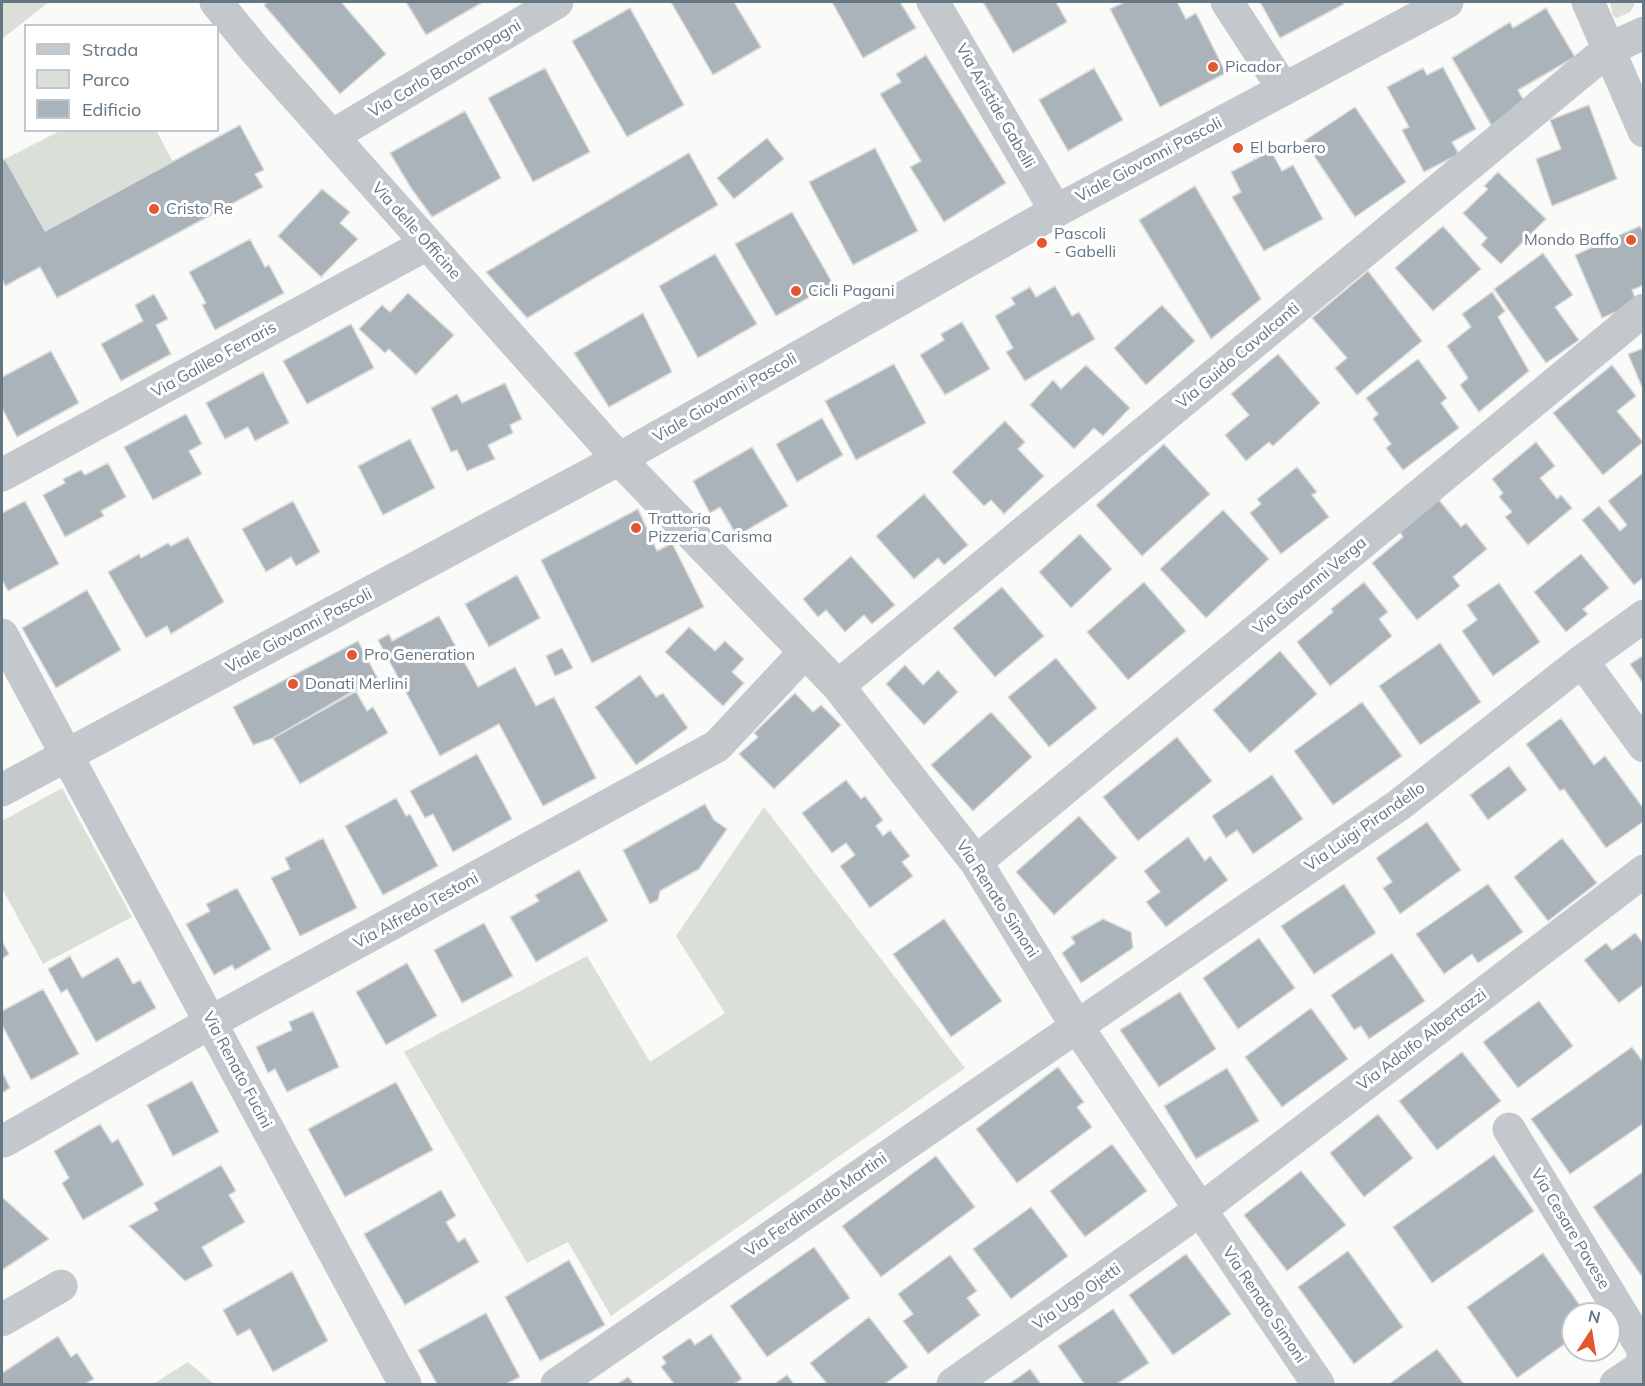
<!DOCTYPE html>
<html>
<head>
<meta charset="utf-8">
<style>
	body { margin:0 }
	#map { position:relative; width:1645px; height:1386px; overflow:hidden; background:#fafaf8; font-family:Mulish,sans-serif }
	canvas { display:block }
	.frame { position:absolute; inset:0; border:3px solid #657683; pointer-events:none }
	.legend { position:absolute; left:24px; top:24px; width:195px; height:108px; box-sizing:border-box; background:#fff; border:2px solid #c1c8cd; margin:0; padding:8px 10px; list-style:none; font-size:18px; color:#657683 }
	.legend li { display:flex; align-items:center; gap:12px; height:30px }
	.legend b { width:30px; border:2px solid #c1c8cd }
	.north { position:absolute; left:1561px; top:1302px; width:60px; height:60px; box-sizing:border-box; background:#fff; border:2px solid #c1c8cd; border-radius:50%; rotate:12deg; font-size:16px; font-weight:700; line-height:24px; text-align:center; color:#657683 }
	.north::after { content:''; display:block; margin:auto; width:21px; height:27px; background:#e4572e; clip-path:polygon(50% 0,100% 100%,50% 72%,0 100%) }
</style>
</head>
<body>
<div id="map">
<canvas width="1645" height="1386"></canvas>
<div class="frame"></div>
<ul class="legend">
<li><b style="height:8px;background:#c3c8cc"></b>Strada</li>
<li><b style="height:16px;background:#dadfd7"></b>Parco</li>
<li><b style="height:16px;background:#aab3b9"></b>Edificio</li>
</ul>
<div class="north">N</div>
</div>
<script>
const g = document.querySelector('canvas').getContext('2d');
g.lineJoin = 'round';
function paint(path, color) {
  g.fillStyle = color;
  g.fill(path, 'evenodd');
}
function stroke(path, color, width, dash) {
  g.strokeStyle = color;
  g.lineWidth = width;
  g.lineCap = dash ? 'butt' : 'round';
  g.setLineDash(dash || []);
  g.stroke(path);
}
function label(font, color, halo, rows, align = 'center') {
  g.font = font + ' Mulish,sans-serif';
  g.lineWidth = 6;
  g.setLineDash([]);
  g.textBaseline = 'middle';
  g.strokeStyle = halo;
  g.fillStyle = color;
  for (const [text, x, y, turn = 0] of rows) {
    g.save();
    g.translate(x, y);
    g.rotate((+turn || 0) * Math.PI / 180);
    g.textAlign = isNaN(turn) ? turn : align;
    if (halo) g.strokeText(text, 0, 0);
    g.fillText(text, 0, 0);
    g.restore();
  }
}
paint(new Path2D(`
	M2,2H49L2,39Z
	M1610,2H1633L1635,4L1630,12L1617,18L1613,16Z
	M156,130L173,162L45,231L5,159L60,131Z
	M62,788L132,917L43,964L2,888V821Z
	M764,807L965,1068L611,1316L568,1242L527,1263L404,1052L587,956L650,1062L725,1013L676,936Z
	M188,1362L214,1384H153Z`), '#dadfd7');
const building = new Path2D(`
	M268,2H341L386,54L340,94L264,5Z
	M406,2H483L426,35Z
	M671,2H734L761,47L713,75Z
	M832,2H900L916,28L863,58Z
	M983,2H1056L1067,22L1013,53Z
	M1125,2H1177L1186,19L1196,13L1226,73L1160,107L1110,9Z
	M1260,2H1342L1344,4L1280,38Z
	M630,8L684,105L627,137L572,41Z
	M1546,8L1575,57L1518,90L1529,110L1494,130L1452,58L1510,22L1513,28Z
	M926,55L1006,183L944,222L910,167L921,161L880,94L901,82L896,74Z
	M1443,67L1476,129L1452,142L1459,154L1424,172L1402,130L1409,127L1387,87L1423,68L1427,75Z
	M545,68L590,152L533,182L488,98Z
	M1094,68L1123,120L1068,151L1039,100Z
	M1589,105L1617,179L1552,206L1536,159L1561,149L1550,120Z
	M1355,107L1406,182L1355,217L1304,141Z
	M465,111L501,178L432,217L411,188L390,153Z
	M240,125L264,170L255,174L263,187L57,298L40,267L5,286L2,279V161L5,159L45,231Z
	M767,138L784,159L734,199L717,178Z
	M875,148L918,231L853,265L809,182Z
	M1271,151L1282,171L1293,165L1323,219L1264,251L1232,197L1241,192L1231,172Z
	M689,153L718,205L527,318L486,272Z
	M1498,172L1546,219L1501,264L1481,245L1487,238L1463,213L1488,189L1484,186Z
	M1195,186L1261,299L1211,339L1139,220Z
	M322,189L350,212L340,223L358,239L321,277L278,236Z
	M792,212L833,284L776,316L735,244Z
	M1443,226L1481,269L1433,311L1395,268Z
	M1640,226L1644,233V285L1632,290L1637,303L1602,318L1575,255Z
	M250,239L265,267L269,265L284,293L215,330L202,305L206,303L189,272Z
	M1543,253L1573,295L1555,307L1579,340L1546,363L1494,289Z
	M715,254L757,324L698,358L659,286Z
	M1368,271L1422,341L1357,395L1335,368L1347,358L1312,318Z
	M1055,286L1072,316L1079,312L1095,339L1025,381L1006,352L1013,348L995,316L1015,304L1011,298L1030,287L1036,297Z
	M1492,292L1505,311L1498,317L1529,371L1479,412L1460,385L1468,378L1447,346L1471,327L1462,314Z
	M408,293L454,335L416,375L389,349L385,353L359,329L382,305L390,312Z
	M154,294L168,319L156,325L171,354L121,381L101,344L143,321L135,305Z
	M1162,305L1195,341L1146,385L1114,348Z
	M643,313L672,372L609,407L574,353Z
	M962,322L990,369L945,395L920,355L944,340L941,334Z
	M351,324L374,368L307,404L283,361Z
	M1644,348V392L1628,354Z
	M51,351L79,403L17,437L2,408V377Z
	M1278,354L1320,403L1273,446L1269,442L1246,461L1225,435L1249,415L1231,394Z
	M1418,359L1447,398L1441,403L1459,428L1403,470L1386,448L1391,444L1373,419L1378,414L1366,398Z
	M894,364L926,423L856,460L825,401Z
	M1086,365L1130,408L1103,436L1094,428L1074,449L1030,405L1053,380L1061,389Z
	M1612,365L1636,396L1617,411L1643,442L1603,475L1553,413Z
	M263,372L289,423L255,441L248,427L225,439L206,403Z
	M505,383L522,419L510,425L513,433L488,445L495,459L467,471L457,450L451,452L431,408L457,394L462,403Z
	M186,414L202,444L189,451L202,474L153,500L124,447Z
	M822,418L843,455L797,482L776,444Z
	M1005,421L1025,442L1018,449L1044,476L1004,514L991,500L984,506L952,472Z
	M410,439L435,488L383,515L358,466Z
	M1536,442L1555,466L1540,478L1557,499L1561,495L1572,508L1528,545L1505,517L1512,512L1499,497L1503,493L1492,479Z
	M1164,444L1210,494L1142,556L1096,505Z
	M752,447L788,506L737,536L720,507L710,513L693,481Z
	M108,463L126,497L101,511L104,516L65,537L43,495L65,483L63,479L81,470L85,475Z
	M1297,467L1317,492L1312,495L1329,517L1281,554L1250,513L1261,504L1257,499Z
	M1643,473L1644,577L1634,585L1582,520L1599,506L1620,531L1627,525L1608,501Z
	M924,494L968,545L944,565L938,558L914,579L876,536Z
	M1439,500L1461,527L1466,523L1487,549L1453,577L1460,586L1417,620L1372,563L1403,537L1400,532Z
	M25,501L59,564L8,591L2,580V513Z
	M293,501L320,552L296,566L291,557L266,572L242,529Z
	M638,509L657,551L672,543L704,607L592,663L541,560Z
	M1223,510L1269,559L1206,618L1160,569Z
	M1080,534L1112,569L1071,608L1039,572Z
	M188,537L224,602L171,634L167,626L146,638L108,572L139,554L141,558L168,543L171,546Z
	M1581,554L1609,588L1583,609L1588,614L1566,632L1534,592Z
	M851,556L895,605L872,624L864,615L845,632L826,610L818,617L803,599Z
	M517,575L540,618L489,647L465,604Z
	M1144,582L1186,631L1128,680L1087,632Z
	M1364,582L1388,612L1379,619L1392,636L1330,686L1297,642L1333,612L1331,609Z
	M1499,583L1540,642L1493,676L1462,631L1477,620L1467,605Z
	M1002,587L1044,636L995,677L953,628Z
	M87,590L121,650L56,688L22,628Z
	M439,616L478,687L515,667L536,706L554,697L596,778L543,806L499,724L440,756L378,640L389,634L392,641Z
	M689,627L715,651L725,641L744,659L732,672L744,683L723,706L665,652Z
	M358,641L378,679L273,738L253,745L233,707Z
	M1440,643L1481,702L1420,745L1379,686Z
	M562,648L573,668L555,676L546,656Z
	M1280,651L1317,694L1250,753L1213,710Z
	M1644,655V685L1630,664Z
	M1056,658L1097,708L1049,747L1008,697Z
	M905,665L923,685L938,670L958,692L924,725L886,684Z
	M640,675L656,697L663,693L688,728L636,765L595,707Z
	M355,690L367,711L373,707L388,733L300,784L273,738Z
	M795,693L813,712L821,705L841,725L774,789L739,754L758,737L754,733Z
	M1362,702L1402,756L1333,805L1294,751Z
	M991,712L1032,757L973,811L931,765Z
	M1561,718L1594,765L1605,756L1644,809V821L1606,848L1564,789L1560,791L1526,744Z
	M1177,737L1212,781L1138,841L1103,797Z
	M477,754L512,819L453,852L433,814L425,818L410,791Z
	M1509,766L1527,790L1488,820L1470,795Z
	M1272,775L1303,819L1253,854L1237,830L1226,838L1212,816Z
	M846,780L861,799L865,796L883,820L876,826L883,836L890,830L910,856L902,862L913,876L870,908L840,866L855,855L846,843L832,853L802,813Z
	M396,798L406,816L410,814L438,866L383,895L345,826Z
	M705,804L714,820L727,829L699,869L660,891L658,900L650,904L623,850Z
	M1079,816L1117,858L1054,915L1016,872Z
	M1427,822L1461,870L1400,914L1383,888L1392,882L1376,858Z
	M1188,837L1205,861L1210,856L1228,880L1166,927L1146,902L1160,892L1144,871Z
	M323,838L357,908L300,936L271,878L290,869L285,858Z
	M1562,838L1597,883L1548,921L1514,877Z
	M579,870L608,921L536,962L510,917L539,901L535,895Z
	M1344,884L1376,933L1314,974L1281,926Z
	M1488,884L1523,932L1478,963L1472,954L1444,974L1416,934Z
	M237,888L271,949L235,970L232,965L214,975L186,924L210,911L206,904Z
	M944,919L1002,1001L951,1037L893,954Z
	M1103,919L1131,932L1133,948L1081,983L1062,953L1075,943L1071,937Z
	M484,923L513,976L462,1003L434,950Z
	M1635,933L1644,944V984L1619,1003L1584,960L1606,943L1612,950Z
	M1259,938L1295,988L1238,1029L1203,978Z
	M2,941L9,954L2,959Z
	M1392,953L1425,1001L1369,1039L1361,1026L1354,1030L1331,995Z
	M70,956L82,978L118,957L133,984L140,980L156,1008L96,1042L67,989L61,993L48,969Z
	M407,963L437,1016L386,1045L356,992Z
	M43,989L79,1054L31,1080L2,1025V1011Z
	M1180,992L1216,1049L1159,1087L1120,1030Z
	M1539,1001L1573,1046L1518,1088L1483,1042Z
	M1311,1008L1348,1059L1282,1107L1245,1057Z
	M313,1011L339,1067L287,1092L275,1069L268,1073L256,1047L292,1030L289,1022Z
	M1632,1047L1644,1063V1123L1570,1174L1531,1119Z
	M1462,1052L1501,1101L1437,1150L1399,1101Z
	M1058,1067L1084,1102L1077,1107L1092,1127L1017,1183L976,1129Z
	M1227,1068L1259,1121L1196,1159L1164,1106Z
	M2,1071L10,1088L2,1093Z
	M192,1081L219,1132L173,1156L147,1105Z
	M396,1082L433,1150L345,1197L308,1129Z
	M1378,1114L1413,1158L1364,1197L1330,1153Z
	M100,1124L112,1143L118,1139L144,1185L83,1220L62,1183L69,1178L54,1151Z
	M1112,1144L1147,1191L1085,1237L1050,1191Z
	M1494,1155L1534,1211L1432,1283L1393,1227Z
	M936,1156L975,1207L881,1277L842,1226Z
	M221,1165L236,1191L229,1195L245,1222L202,1247L213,1266L185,1281L129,1226L158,1210L154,1203Z
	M1301,1171L1346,1225L1287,1271L1244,1215Z
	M1644,1171V1278H1643L1593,1207Z
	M441,1190L456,1216L446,1222L458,1242L465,1238L479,1262L405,1305L364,1234Z
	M3,1198L49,1239L2,1270V1199Z
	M1031,1207L1068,1256L1011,1299L973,1249Z
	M814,1247L850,1298L767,1357L730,1306Z
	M1348,1251L1403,1327L1354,1364L1298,1287Z
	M1543,1253L1586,1314H1573V1338L1517,1378L1467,1307Z
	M1186,1254L1231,1314L1173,1355L1129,1295Z
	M950,1255L977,1291L967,1298L980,1315L928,1354L903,1321L913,1314L898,1294Z
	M569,1260L605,1325L540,1361L505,1297Z
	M292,1271L328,1341L273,1372L250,1329L237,1336L223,1310Z
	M1113,1309L1149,1363L1117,1384H1084L1058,1346Z
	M486,1313L520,1377L506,1384H437L418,1350Z
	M869,1317L908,1367L885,1384H827L810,1363Z
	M711,1334L742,1379L734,1384H674L661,1367L666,1363L662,1357L690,1338L695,1345Z
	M58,1336L71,1357L77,1353L94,1379L85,1384H2V1373Z
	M1437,1349L1464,1384H1389Z
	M1030,1369L1041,1384H1009Z
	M787,1375L794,1384H774Z
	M628,1377L634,1384H617Z`);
paint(building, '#aab3b9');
stroke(building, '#dcdcda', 1.5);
stroke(new Path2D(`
	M216,2L256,51L619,459L838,686L976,862L1076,1025L1318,1384
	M933,2L1056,211
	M1227,2L1283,88
	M1588,2L1644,131
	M332,136L557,2
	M2,475L427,244
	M2,635L405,1384
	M1582,661L1644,746
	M838,686L1609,49L1644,33
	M976,862L1644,310
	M1509,1129L1643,1349V1366L1616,1384
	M4,1141L211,1022L717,746L805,652
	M2,1320L61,1286
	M557,1384L1399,805L1582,661L1644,616
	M953,1384L1200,1210L1644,871`), '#c3c8cc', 33);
stroke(new Path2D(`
	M2,790L619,459L1056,211L1447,2`), '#c3c8cc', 33);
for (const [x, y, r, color] of [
	[1213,67,6,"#e4572e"],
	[1238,148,6,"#e4572e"],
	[154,209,6,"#e4572e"],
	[1631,240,6,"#e4572e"],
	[1042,243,6,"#e4572e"],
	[796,291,6,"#e4572e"],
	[636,528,6,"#e4572e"],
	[352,655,6,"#e4572e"],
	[293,684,6,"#e4572e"]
]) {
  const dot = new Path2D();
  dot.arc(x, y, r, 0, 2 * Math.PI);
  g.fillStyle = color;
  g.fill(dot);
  stroke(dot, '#fff', 2);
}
label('16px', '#657683', '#fff', [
	["Picador",1225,67],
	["El barbero",1250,148],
	["Cristo Re",166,209],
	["Pascoli",1054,234],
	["- Gabelli",1054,252],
	["Mondo Baffo",1619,240,"right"],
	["Cicli Pagani",808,291],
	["Trattoria",648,519],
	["Pizzeria Carisma",648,537],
	["Pro Generation",364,655],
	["Donati Merlini",305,684]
], 'left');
label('16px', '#657683', '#fff', [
	["Via Carlo Boncompagni",445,69,-31],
	["Via Aristide Gabelli",995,106,60],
	["Viale Giovanni Pascoli",1149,160,-28],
	["Via delle Officine",416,231,48],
	["Via Guido Cavalcanti",1238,356,-40],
	["Via Galileo Ferraris",214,360,-29],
	["Viale Giovanni Pascoli",725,398,-30],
	["Via Giovanni Verga",1310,586,-40],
	["Viale Giovanni Pascoli",299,631,-28],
	["Via Luigi Pirandello",1365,827,-35],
	["Via Renato Simoni",997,899,57],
	["Via Alfredo Testoni",416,911,-29],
	["Via Adolfo Albertazzi",1422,1040,-37],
	["Via Renato Fucini",237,1070,62],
	["Via Ferdinando Martini",816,1205,-35],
	["Via Cesare Pavese",1570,1229,59],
	["Via Ugo Ojetti",1077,1297,-35],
	["Via Renato Simoni",1264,1305,56]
]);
</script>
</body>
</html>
